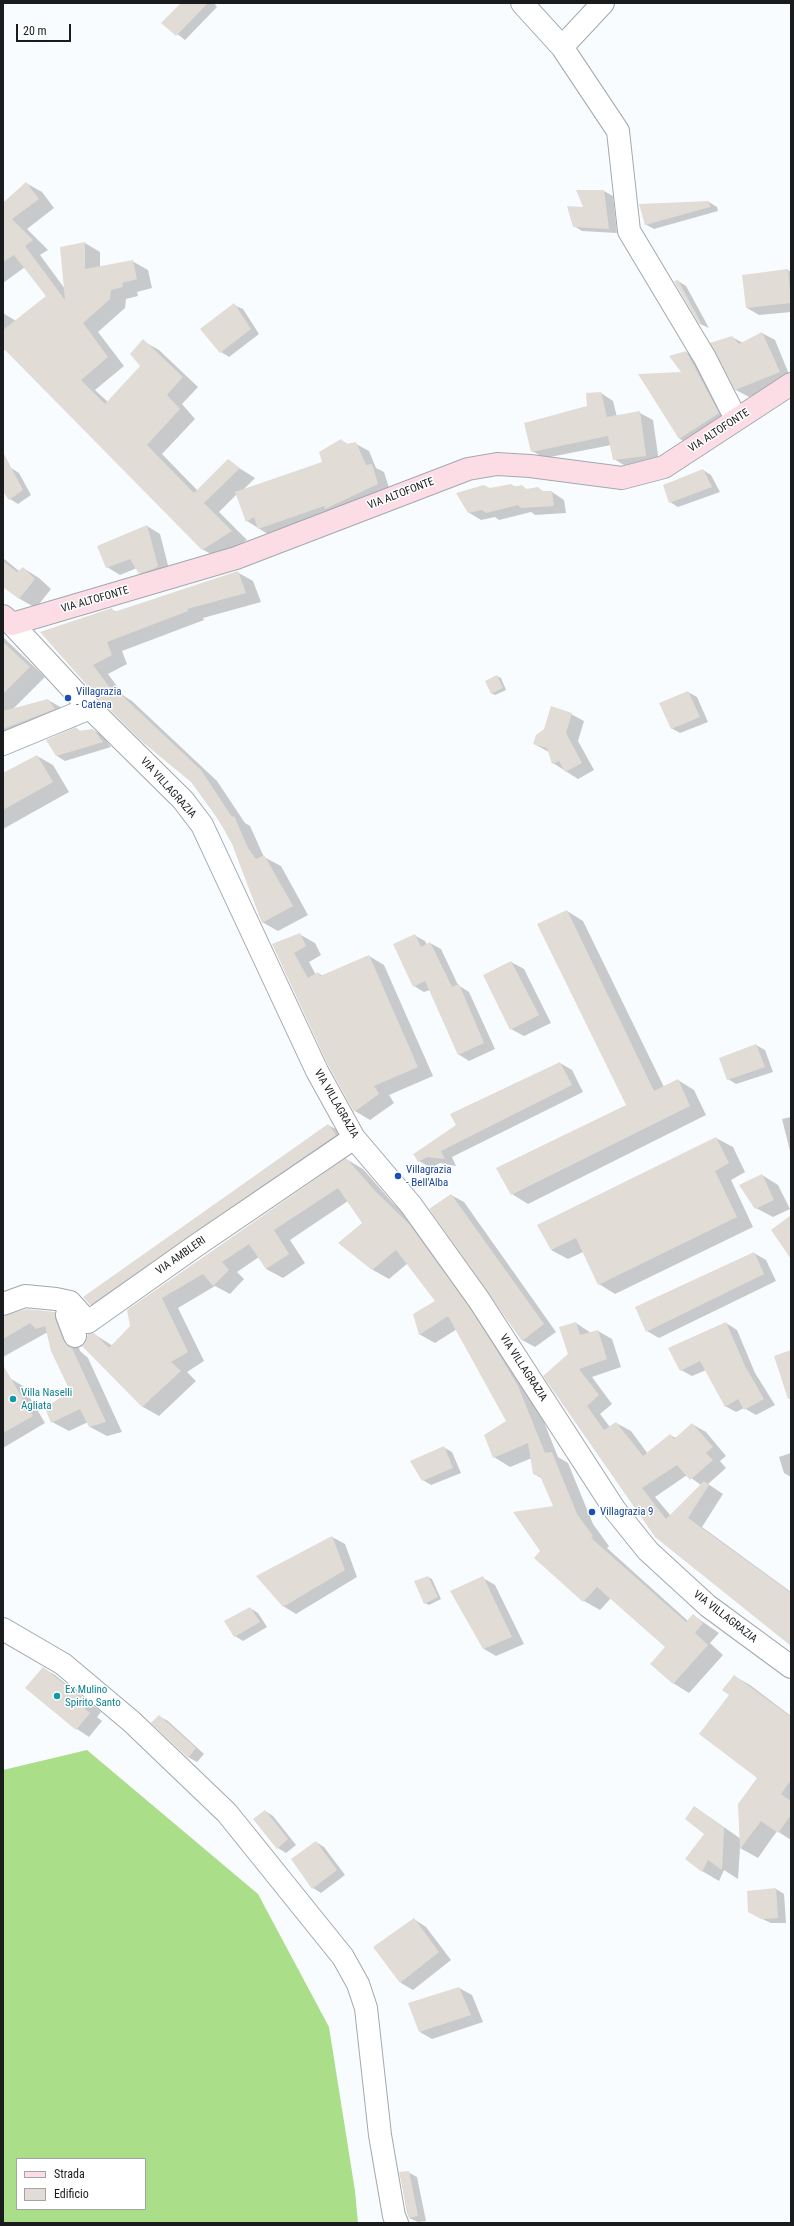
<!DOCTYPE html>
<html>
<head>
<meta charset="utf-8">
<style>
	body { margin:0 }
	#map { position:relative; width:794px; height:2226px; overflow:hidden; background:#f9fcfe; font-family:"Roboto Condensed",sans-serif }
	canvas { display:block }
	.frame { position:absolute; inset:0; border:4px solid #191b1d; pointer-events:none }
	.legend { position:absolute; left:16px; top:2158px; width:130px; height:52px; box-sizing:border-box; background:#fff; border:1px solid #a3a4a5; margin:0; padding:5px 7px; list-style:none; font-size:12px; color:#191b1d }
	.legend li { display:flex; align-items:center; gap:8px; height:20px }
	.legend b { width:20px; border:1px solid #a3a4a5 }
	.scale { position:absolute; left:16px; top:24px; width:55px; height:18px; box-sizing:border-box; border:2px solid #191b1d; border-top:0; padding-left:5px; font-size:12px; line-height:14px; white-space:nowrap; color:#191b1d; -webkit-text-stroke:3px #fff; paint-order:stroke }
</style>
</head>
<body>
<div id="map">
<canvas width="794" height="2226"></canvas>
<div class="frame"></div>
<ul class="legend">
<li><b style="height:5px;background:#fcdde6"></b>Strada</li>
<li><b style="height:11px;background:#e2dcd6"></b>Edificio</li>
</ul>
<div class="scale">20 m</div>
</div>
<script>
const g = document.querySelector('canvas').getContext('2d');
g.lineJoin = 'round';
function paint(path, color) {
  g.fillStyle = color;
  g.fill(path, 'evenodd');
}
function stroke(path, color, width, dash) {
  g.strokeStyle = color;
  g.lineWidth = width;
  g.lineCap = dash ? 'butt' : 'round';
  g.setLineDash(dash || []);
  g.stroke(path);
}
function label(font, color, halo, rows, align = 'center') {
  g.font = font + ' "Roboto Condensed",sans-serif';
  g.lineWidth = 3;
  g.setLineDash([]);
  g.textBaseline = 'middle';
  g.strokeStyle = halo;
  g.fillStyle = color;
  for (const [text, x, y, turn = 0] of rows) {
    g.save();
    g.translate(x, y);
    g.rotate((+turn || 0) * Math.PI / 180);
    g.textAlign = isNaN(turn) ? turn : align;
    if (halo) g.strokeText(text, 0, 0);
    g.fillText(text, 0, 0);
    g.restore();
  }
}
paint(new Path2D(`
	M87,1750L258,1894L329,2027L355,2191L358,2223H3V1770ZM17,2159H145V2209H17Z`), '#abde88');
paint(new Path2D(`
	M182,3H214L217,7L185,40L163,23Z
	M26,183L42,192L54,208L27,229L48,250L40,255L65,289L85,243L100,252V267L132,261L148,270L152,288L137,292L138,296L126,299L125,308L98,332L124,366L95,390L108,402L142,366L143,341L159,350L198,387L182,404L195,419L162,454L198,491L228,461L255,478L242,491L324,462L341,440L349,445L356,444L369,451L376,468L384,472L390,491L271,536L247,521L237,494L219,512L247,540L218,558L202,549L9,352L3,349V313L16,321L47,297L25,267L3,283V203Z
	M604,191L613,196L617,233L582,231L574,226L585,208Z
	M709,202L717,207L718,211L654,229L645,224Z
	M788,270L791,272V312L759,315L747,308Z
	M678,281L686,286L709,328L700,324L675,282Z
	M234,305L243,309L259,334L229,357L221,352Z
	M762,333L775,340L791,379L749,397L736,390L712,343L732,337L743,343Z
	M686,352L699,359L731,421L692,446L680,439L640,375L683,373Z
	M601,393L613,401L617,417L640,413L653,420L659,462L627,467L614,459L611,445L545,458L532,451L588,407Z
	M11,468L19,473L31,495L18,504L10,499L3,490V473Z
	M703,470L711,475L720,492L678,507L670,502Z
	M521,486L528,490L537,488L545,492H552L564,500L566,513L535,515L531,512L499,520L495,517L481,520L468,512L490,489Z
	M147,526L160,534L170,573L153,580L140,573L137,568L120,575L107,567L98,546Z
	M3,558L19,571L23,568L39,578L51,589L36,608L20,599L3,585Z
	M237,572L253,581L261,602L203,618L204,620L122,651L127,664L108,674L124,696L132,701L217,781L245,823L250,826L264,857L281,866L308,915L278,931L262,922L233,843L218,819L192,782L42,632L112,610L117,612Z
	M3,637L45,677L12,710L48,700L64,709L3,743Z
	M497,676L501,678L506,690L495,695L491,693Z
	M688,692L697,697L708,722L680,733L671,728Z
	M571,714L584,721L578,741L594,770L578,779L553,763L549,752L534,744Z
	M76,728L81,732L93,730L102,735L111,747L65,761L57,756Z
	M37,756L53,765L69,792L3,829V774Z
	M567,911L583,921L664,1087L678,1080L694,1090L706,1115L528,1204L512,1194L627,1105Z
	M299,934L315,943L321,955L309,962L316,975L318,973L323,976L369,956L384,965L433,1076L389,1095L394,1103L370,1120L355,1111L273,945Z
	M414,935L425,941L427,945L430,943L441,949L458,985L469,992L495,1049L469,1061L458,1054L430,990L424,992L414,986Z
	M511,962L524,969L551,1023L524,1036L511,1029Z
	M756,1045L765,1050L773,1072L736,1084L728,1079Z
	M560,1063L572,1070L583,1092L452,1157L456,1166L440,1163L431,1168L419,1161L414,1155L457,1125Z
	M791,1117V1155L782,1119Z
	M328,1125L345,1134L107,1314L90,1305Z
	M716,1138L733,1147L745,1172L731,1180L753,1227L615,1294L599,1284L583,1252L568,1259L551,1250Z
	M346,1159L363,1169L392,1202L425,1234L534,1397L558,1457L568,1463L593,1524L609,1546L607,1548L688,1621L693,1615L719,1633L710,1643L723,1655L689,1693L673,1683L666,1647L611,1598L600,1610L584,1601L541,1551L555,1506L543,1479L534,1474L532,1458L510,1467L494,1457L507,1422L457,1329L435,1343L419,1334L436,1301L408,1263L389,1279L373,1270L339,1243L364,1223L348,1201L290,1240L305,1263L283,1278L266,1269L259,1257L237,1272L244,1279L230,1294L215,1286L178,1308L204,1361L187,1372L196,1381L159,1416L143,1407L83,1346L94,1334L113,1346L131,1327L128,1310Z
	M762,1175L778,1185L790,1209L773,1217L756,1208Z
	M451,1195L464,1202L556,1332L535,1347L522,1340Z
	M754,1253L766,1260L776,1281L659,1338L647,1331Z
	M54,1312L71,1322L80,1351L88,1358L122,1432L107,1436L90,1427L88,1422L69,1431L52,1422L71,1391L48,1334L46,1333L3,1357V1317Z
	M576,1323L591,1333L598,1331L612,1339L621,1367L592,1377L612,1404L600,1414L610,1427L616,1423L631,1431L648,1454L670,1435L676,1438L692,1424L706,1432L726,1456L720,1461L726,1468L708,1484L723,1494L702,1527L791,1592V1645L656,1537L545,1376L569,1354ZM687,1475L701,1485L671,1516L655,1497Z
	M726,1323L737,1330L755,1373L775,1405L756,1415L744,1408L736,1412L725,1406L706,1370L692,1376L681,1370Z
	M11,1379L23,1386L45,1423L3,1448V1383Z
	M443,1447L452,1452L461,1473L431,1485L423,1480Z
	M791,1453V1477L784,1473L779,1457Z
	M332,1537L345,1544L357,1577L296,1614L283,1606Z
	M428,1577L432,1579L441,1599L429,1605L425,1603Z
	M483,1578L495,1585L524,1644L496,1656L484,1649L452,1591Z
	M250,1608L258,1613L267,1627L243,1641L235,1636Z
	M43,1668L55,1675L101,1712L97,1717L102,1721L89,1737L77,1729L26,1688Z
	M734,1676L750,1685L791,1716V1840L777,1831L758,1858L740,1848L738,1879L724,1870L719,1881L702,1871L706,1834L695,1807L741,1839L759,1777Z
	M159,1716L168,1721L204,1754L197,1762L188,1757Z
	M265,1811L273,1816L296,1845L286,1853L278,1848Z
	M316,1842L324,1847L345,1875L321,1893L313,1888Z
	M776,1889L784,1894L786,1923H771L758,1917Z
	M414,1919L426,1927L451,1960L413,1990L401,1983L375,1947Z
	M459,1988L472,1995L483,2022L432,2039L420,2032Z
	M408,2172L417,2177L426,2221L418,2222L409,2218L407,2212L400,2173Z`), '#0003');
paint(new Path2D(`
	M181,3H208L176,36L161,23Z
	M26,182L39,199L12,219L33,240L25,246L65,300L60,247L85,242V269L133,260L137,279L122,283L123,287L111,290L110,299L83,323L108,357L81,380L105,404L140,366L130,354L143,339L183,377L167,395L180,409L147,445L194,493L228,459L240,468L204,503L232,531L202,550L3,348V330L46,296L14,255L3,262V203Z
	M576,190H604L609,229L573,227L567,206L583,207Z
	M709,201L710,207L645,225L639,204Z
	M788,269L791,303L746,308L742,275Z
	M678,280L701,323L699,324L674,281Z
	M234,303L251,329L220,353L200,329Z
	M762,332L780,372L735,390L710,343L732,336L739,344Z
	M686,351L719,413L679,439L638,374L681,372L669,356Z
	M601,392L607,417L640,411L646,456L613,460L608,436L531,452L524,423L587,406L586,393Z
	M341,439L346,444L356,442L366,465L372,464L378,484L325,509L324,506L258,529L254,517L246,522L235,492L322,462L319,452Z
	M3,452L23,490L9,500L3,492Z
	M703,469L712,487L669,503L663,485Z
	M511,484L516,487L522,485L526,489L538,487L542,491H552L554,506L521,508L518,505L486,513L482,510L468,513L456,493L484,485L490,488Z
	M147,525L158,566L156,568L139,574L130,559L106,568L97,546Z
	M3,561L17,572L23,567L35,579L19,599L3,587Z
	M238,571L246,593L187,609L188,611L107,642L112,655L93,665L113,692L116,690L201,770L232,817L234,816L248,848L256,859L264,855L293,906L262,923L232,844L218,819L191,782L140,740L99,699L40,632L112,608L114,612Z
	M3,642L30,667L3,694Z
	M497,675L503,688L491,694L485,681Z
	M688,691L700,717L671,729L659,703Z
	M48,699L55,709L3,729V711Z
	M551,706L572,713L566,733L582,763L565,772L559,761L552,764L547,748L533,744L536,735L544,729Z
	M76,727L78,731L93,729L103,742L56,756L46,740Z
	M37,755L53,782L3,810V773Z
	M567,910L654,1091L678,1079L690,1106L511,1195L496,1168L626,1105L537,924Z
	M300,933L306,946L294,953L308,978L318,972L320,976L369,955L418,1067L374,1086L379,1094L354,1112L328,1065L272,944Z
	M415,934L421,947L430,942L452,987L459,984L484,1043L458,1055L425,981L413,987L393,944Z
	M511,961L539,1015L510,1030L483,975Z
	M756,1044L765,1067L727,1080L719,1058Z
	M560,1062L572,1085L441,1151L445,1159L427,1157L418,1162L414,1155H412L456,1125L450,1114Z
	M328,1124L336,1135L90,1305L83,1297Z
	M716,1137L729,1163L715,1171L737,1217L598,1285L576,1238L551,1250L537,1225Z
	M346,1158L376,1192L409,1224L469,1307L500,1356L518,1386L545,1453L552,1452L577,1514L593,1536L591,1538L686,1622L693,1614L703,1623L695,1633L708,1645L673,1684L650,1664L665,1647L597,1587L583,1602L534,1558L540,1551L513,1512L553,1506L540,1476L533,1474L528,1443L493,1458L484,1435L506,1421L448,1316L419,1335L413,1314L435,1301L396,1250L372,1270L338,1243L362,1223L338,1188L274,1230L289,1254L266,1269L249,1244L222,1262L229,1270L213,1286L203,1274L162,1298L188,1352L171,1362L181,1371L142,1407L82,1346L85,1344L88,1334L94,1333L109,1348L130,1326L127,1310Z
	M762,1174L774,1200L755,1209L739,1185Z
	M451,1194L544,1324L522,1341L429,1209Z
	M791,1215V1259L771,1230Z
	M754,1252L764,1274L646,1332L635,1307Z
	M27,1309L55,1312V1319L63,1340L72,1348L106,1422L89,1427L80,1409L51,1423L45,1408L70,1391L51,1351L45,1326L36,1329L30,1323L3,1339V1316Z
	M576,1322L580,1335L598,1330L607,1359L579,1369L599,1395L587,1406L604,1430L616,1422L643,1456L670,1434L674,1439L692,1423L713,1447L706,1453L713,1460L690,1480L677,1465L642,1488L666,1519L704,1481L709,1485L688,1518L791,1593V1646L655,1537L550,1386L543,1376L568,1354L559,1327Z
	M726,1322L745,1366L764,1399L744,1410L738,1399L725,1407L700,1361L680,1371L668,1348Z
	M791,1350V1399H788L774,1356Z
	M3,1365L33,1416L3,1433Z
	M444,1446L453,1468L422,1481L410,1461Z
	M332,1536L345,1570L283,1607L256,1576Z
	M428,1576L438,1597L424,1604L414,1581Z
	M483,1576L512,1637L483,1649L450,1591Z
	M250,1607L260,1622L234,1637L224,1621Z
	M43,1667L89,1704L85,1709L90,1713L76,1730L25,1688Z
	M734,1675L791,1717V1780L781,1794L791,1801V1815L778,1833L761,1821L740,1849L738,1804L757,1778L699,1734L729,1695L722,1690Z
	M159,1715L196,1748L188,1758L151,1723Z
	M694,1806L724,1828L722,1870L708,1860L702,1872L685,1859L704,1834L685,1819Z
	M265,1810L288,1839L277,1849L253,1819Z
	M316,1841L337,1870L312,1889L291,1859Z
	M776,1888L778,1918L761,1919L748,1912L747,1891Z
	M414,1918L439,1952L400,1983L373,1947Z
	M459,1987L471,2015L419,2032L408,2003Z
	M409,2171L418,2216L409,2218L399,2172Z`), '#e2dcd6');
const street = new Path2D(`
	M522,3L562,47L618,131L629,231L705,358L736,419
	M562,47L603,3
	M12,624L90,708L183,800L202,825L317,1071L354,1138L411,1205L479,1300L615,1510L648,1551L708,1606L791,1667
	M3,744L90,708
	M70,1302L67,1315L75,1336
	M3,1304L25,1296L56,1299L70,1302L88,1322L194,1247L354,1138
	M3,1629L63,1664L132,1722L227,1813L343,1957L358,1984L366,2008L380,2135L394,2216L397,2223`);
const secondary = new Path2D(`
	M3,616L12,624L236,558L468,469L497,464L530,466L622,478L664,467L791,384`);
stroke(street, '#a2a8ae', 24);
stroke(secondary, '#a2a8ae', 24);
stroke(street, '#fff', 22);
stroke(secondary, '#fcdde6', 22);
for (const [x, y, r, color] of [
	[68,698,4,"#1a4fb4"],
	[398,1176,4,"#1a4fb4"],
	[13,1399,4,"#0f9aa8"],
	[592,1512,4,"#1a4fb4"],
	[57,1696,4,"#0f9aa8"]
]) {
  const dot = new Path2D();
  dot.arc(x, y, r, 0, 2 * Math.PI);
  g.fillStyle = color;
  g.fill(dot);
  stroke(dot, '#fff', 1.5);
}
label('11px', '#191b1d', '#fff', [
	["VIA ALTOFONTE",719,431,-33],
	["VIA ALTOFONTE",401,494,-21],
	["VIA ALTOFONTE",95,600,-16],
	["VIA VILLAGRAZIA",168,788,48],
	["VIA VILLAGRAZIA",336,1104,60],
	["VIA AMBLERI",181,1256,-35],
	["VIA VILLAGRAZIA",523,1368,57],
	["VIA VILLAGRAZIA",725,1617,38]
]);
label('11px', '#164399', '#fff', [
	["Villagrazia",76,692],
	["- Catena",76,705],
	["Villagrazia",406,1170],
	["- Bell'Alba",406,1183],
	["Villagrazia 9",600,1512]
], 'left');
label('11px', '#0d838f', '#fff', [
	["Villa Naselli",21,1393],
	["Agliata",21,1406],
	["Ex Mulino",65,1690],
	["Spirito Santo",65,1703]
], 'left');
</script>
</body>
</html>
